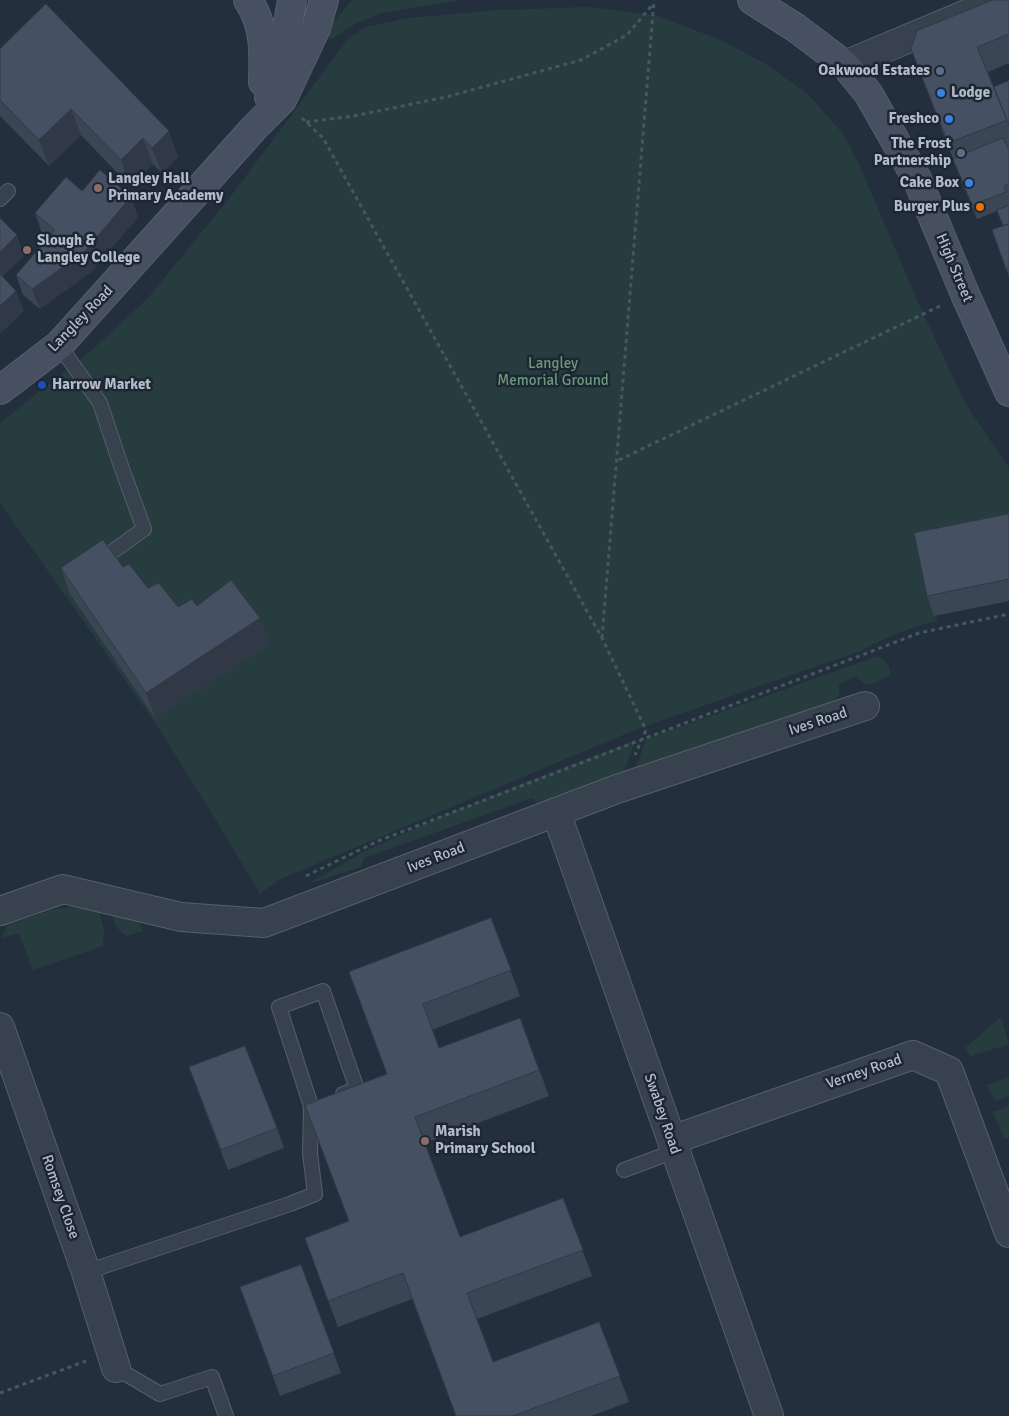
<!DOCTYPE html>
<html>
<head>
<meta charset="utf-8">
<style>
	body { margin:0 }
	canvas { display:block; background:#242f3e }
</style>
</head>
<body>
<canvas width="1009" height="1416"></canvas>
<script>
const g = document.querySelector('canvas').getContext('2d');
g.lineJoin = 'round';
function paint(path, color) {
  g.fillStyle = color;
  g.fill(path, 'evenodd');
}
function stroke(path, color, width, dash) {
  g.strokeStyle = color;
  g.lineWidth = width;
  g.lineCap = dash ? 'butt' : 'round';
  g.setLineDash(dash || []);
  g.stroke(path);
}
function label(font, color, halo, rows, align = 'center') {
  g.font = font + ' Signika,sans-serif';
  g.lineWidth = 5;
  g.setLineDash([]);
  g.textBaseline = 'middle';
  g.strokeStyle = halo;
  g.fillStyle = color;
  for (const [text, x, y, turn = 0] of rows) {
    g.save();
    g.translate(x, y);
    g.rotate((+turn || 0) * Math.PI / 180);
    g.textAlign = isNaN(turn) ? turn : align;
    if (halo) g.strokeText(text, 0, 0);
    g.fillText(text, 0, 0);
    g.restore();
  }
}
paint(new Path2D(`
	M352,0H461L381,13L357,23L332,39L327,37L332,24Z
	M589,7L654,15L716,38L764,63L808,94L843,134L859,164L915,296L965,403L1009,468V533L948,545L938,527L922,532L937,621C915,625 880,640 860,651L637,729L278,880L260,894L213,815L156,724L0,503V423L92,350L148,298L228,200L349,38L366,27L408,18L501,10Z
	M878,656L888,664L891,675L875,683L866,685L856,676L839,684V696L831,702L634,773L646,739Z
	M636,740L620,780L539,805L532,798L364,858L361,867L308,884L365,851L443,816L523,783Z
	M71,907L98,908L104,930L103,946L33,970L19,933L2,938L7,925L51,910Z
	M112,909L137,917L143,931L127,936C117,930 111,921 112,909Z
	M1001,1017L1009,1044L971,1056L965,1048Z
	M1009,1077V1096L995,1101L987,1085Z
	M1009,1106V1138L1004,1139L993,1112Z`), '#263c3f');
const lane = new Path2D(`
	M0,199L8,191
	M59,345L100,403L121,466L144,529L98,562
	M624,1170L675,1151
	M86,1272L290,1204L315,1194L310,1153L311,1106L279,1007L323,991L357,1089L343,1094
	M116,1368L160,1394L212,1377L226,1416`);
const street = new Path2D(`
	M845,65L1000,0
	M556,812L769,1416
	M0,911L63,889L181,917L264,923L617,789L865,706
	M0,1027L86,1272L116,1368
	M672,1140L913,1055L949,1071L1009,1233`);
const secondary = new Path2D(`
	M248,0C265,25 264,53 263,82
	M752,0L796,28L845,65L868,93L917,179L965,294L1009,392
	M269,97L289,18L292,0
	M0,390L59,345L70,333L254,128L282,100L316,28L324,0`);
stroke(lane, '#565f6c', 16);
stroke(street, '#565f6c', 30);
stroke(secondary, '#565f6c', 30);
stroke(new Path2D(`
	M302,118L323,138L602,638L646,730L635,755
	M306,122L354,116L446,97L581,60L627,35L653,4
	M619,460L942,305
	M602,638L654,0
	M306,876L378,841L919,633L1009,614
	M0,1393L86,1361`), '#44595c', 3, [4, 4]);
stroke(lane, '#38414e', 14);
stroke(street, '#38414e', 28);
stroke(secondary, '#465061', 28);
paint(new Path2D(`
	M1009,0V63L988,72L994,87L1009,81V148L1008,149L1009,150V277L992,230L1003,226L997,211L977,219L958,172L911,49Z
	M0,49L178,157L162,173L153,164L130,186L81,135L49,166L0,116Z
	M82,191L131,197L138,217L91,272L40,309L23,295L16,275L48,238L42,233L35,213Z
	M1009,514V601L934,616L927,596Z
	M123,567L148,588L178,607L197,606L270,644L155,718L70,594L61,568Z
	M491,918L520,996L432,1030L439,1048L520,1018L549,1096L425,1143L460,1237L563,1198L592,1276L477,1319L493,1362L599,1322L629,1402L591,1416H456L412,1299L338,1327L305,1238L348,1221L387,1074L349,972Z
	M196,1087L277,1128L284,1148L228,1170Z
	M301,1265L341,1373L280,1396L240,1287Z`), '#3b4654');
paint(new Path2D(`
	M71,109L81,135L49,166L39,140Z
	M169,131L178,157L162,173L152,148Z
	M143,138L153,164L130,186L121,160Z
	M131,197L138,217L91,272L40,309L32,289Z
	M17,235L24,256L0,279V252Z
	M16,291L24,311L0,334V306Z
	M260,618L270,644L155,718L146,693Z`), '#303945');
const building = new Path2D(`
	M993,0H1009V34L977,47L1007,120L948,143L911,49L917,31Z
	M46,4L169,131L152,148L143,138L121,160L71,109L39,140L0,100V49Z
	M1009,81V126L994,87Z
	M1003,138L1009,150V184L1004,186L1006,192L972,205L953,159Z
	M100,170L131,197L84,252L32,289L16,275L55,230L35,213L66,177L82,191Z
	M1009,206V224L1003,226L997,210Z
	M0,218L17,235L0,252Z
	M1009,224V268L1006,269L992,230Z
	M0,274L16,291L0,306Z
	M1009,514V579L927,596L914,533Z
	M103,540L123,567L129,564L148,588L159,583L178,607L192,599L197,606L231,580L260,618L146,693L61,568Z
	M491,918L511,970L423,1004L439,1048L520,1018L539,1070L415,1117L460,1237L563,1198L583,1250L467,1293L493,1362L599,1322L620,1376L513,1416H456L403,1273L328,1301L305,1238L349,1221L305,1105L387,1074L349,972Z
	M245,1046L277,1128L221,1150L189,1067Z
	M301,1265L334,1353L273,1376L240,1287Z`);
paint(building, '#455162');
stroke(building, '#303945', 1);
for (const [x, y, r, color] of [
	[940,71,5,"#5c6f8a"],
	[941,93,5,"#3f7fe0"],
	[949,119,5,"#3f7fe0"],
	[961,153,5,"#5c6f8a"],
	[969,183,5,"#3f7fe0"],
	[98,188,5,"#8d6e63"],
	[980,207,5,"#e8710a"],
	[27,250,5,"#8d6e63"],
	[42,385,5,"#1a4fb4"],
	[425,1141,5,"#8d6e63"]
]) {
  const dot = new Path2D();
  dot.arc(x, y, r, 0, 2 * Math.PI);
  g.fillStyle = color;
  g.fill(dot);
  stroke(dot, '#1d2633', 2);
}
label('bold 15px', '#b4bcc9', '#1d2633', [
	["Oakwood Estates",930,71],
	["Lodge",951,93,"left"],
	["Freshco",939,119],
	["The Frost",951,144],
	["Partnership",951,161],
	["Langley Hall",108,179,"left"],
	["Primary Academy",108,196,"left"],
	["Cake Box",959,183],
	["Burger Plus",970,207],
	["Slough &",37,241,"left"],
	["Langley College",37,258,"left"],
	["Harrow Market",52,385,"left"],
	["Marish",435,1132,"left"],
	["Primary School",435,1149,"left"]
], 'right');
label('15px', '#b4bcc9', '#1d2633', [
	["High Street",954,268,67],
	["Langley Road",81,319,-46],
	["Ives Road",818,722,-18],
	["Ives Road",436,858,-21],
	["Verney Road",864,1072,-19],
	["Swabey Road",662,1114,71],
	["Romsey Close",60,1197,71]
]);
label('15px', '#6b9a76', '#1d2633', [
	["Langley",553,364],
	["Memorial Ground",553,381]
]);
</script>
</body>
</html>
